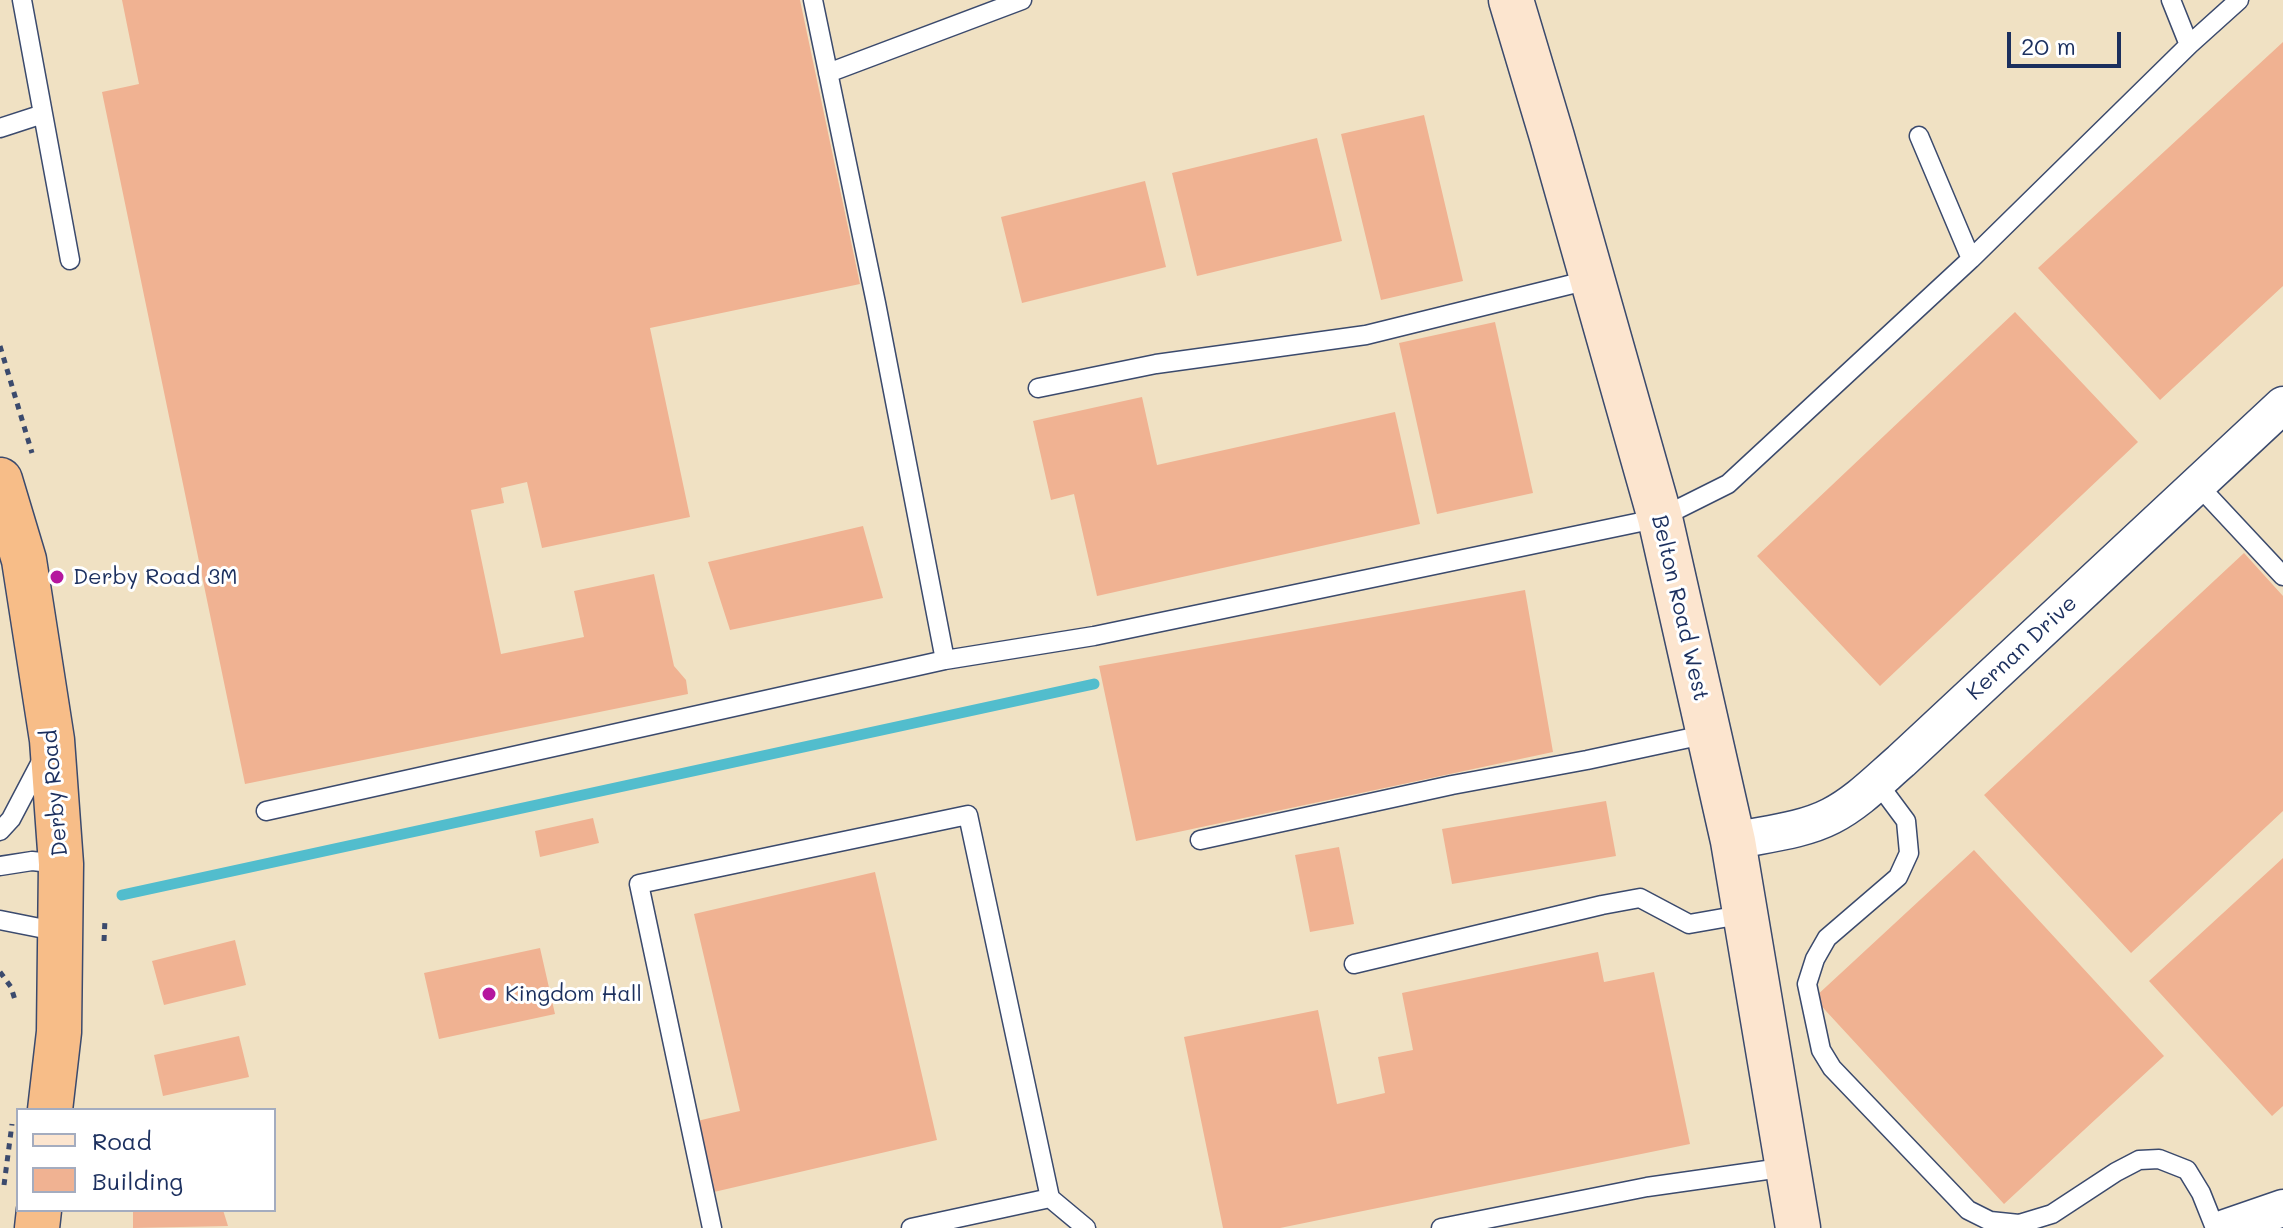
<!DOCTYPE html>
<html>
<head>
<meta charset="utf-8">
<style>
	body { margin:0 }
	#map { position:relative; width:2283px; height:1228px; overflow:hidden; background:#f0e1c3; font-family:Mali,sans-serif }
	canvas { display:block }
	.legend { position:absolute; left:16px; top:1108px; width:260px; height:104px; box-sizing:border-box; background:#fff; border:2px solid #a4acbf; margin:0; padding:10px 14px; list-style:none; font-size:24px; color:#1b2f5e }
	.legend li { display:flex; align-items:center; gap:16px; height:40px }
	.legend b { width:40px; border:2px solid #a4acbf }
	.scale { position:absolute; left:2007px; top:32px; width:114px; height:36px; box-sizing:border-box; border:4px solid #1b2f5e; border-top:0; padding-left:10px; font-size:24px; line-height:28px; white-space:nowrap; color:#1b2f5e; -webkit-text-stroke:6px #fff; paint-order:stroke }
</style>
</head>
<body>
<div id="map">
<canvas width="2283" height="1228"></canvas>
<ul class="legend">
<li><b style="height:10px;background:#fce5cf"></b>Road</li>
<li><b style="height:22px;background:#f0b292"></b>Building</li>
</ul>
<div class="scale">20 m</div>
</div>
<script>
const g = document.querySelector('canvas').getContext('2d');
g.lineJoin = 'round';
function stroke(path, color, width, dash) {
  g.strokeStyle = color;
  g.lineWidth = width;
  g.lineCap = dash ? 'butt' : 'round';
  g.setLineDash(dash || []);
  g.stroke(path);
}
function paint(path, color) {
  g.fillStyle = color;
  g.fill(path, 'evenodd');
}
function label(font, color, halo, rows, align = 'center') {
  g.font = font + ' Mali,sans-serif';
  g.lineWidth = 6;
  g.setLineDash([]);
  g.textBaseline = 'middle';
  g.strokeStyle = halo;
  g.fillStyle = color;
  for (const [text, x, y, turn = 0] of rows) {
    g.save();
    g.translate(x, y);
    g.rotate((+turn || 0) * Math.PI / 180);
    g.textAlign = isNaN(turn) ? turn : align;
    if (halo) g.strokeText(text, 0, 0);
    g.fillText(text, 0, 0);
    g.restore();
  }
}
stroke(new Path2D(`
	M122,895L1094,684`), '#52bdcd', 11);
paint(new Path2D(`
	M122,0H800L860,284L650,328L690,517L542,548L527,482L501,488L504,503L471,510L501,654L584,637L574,591L654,574L674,666L686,680L688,694L245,784L102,92L139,84Z
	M2283,42V286L2160,400L2038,268Z
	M1424,115L1463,281L1381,300L1341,134Z
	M1317,138L1342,241L1197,276L1172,173Z
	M1145,181L1166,267L1022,303L1001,217Z
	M2015,312L2138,442L1880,686L1757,556Z
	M1495,322L1533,493L1437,514L1399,343Z
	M1142,397L1157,465L1395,412L1420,524L1097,596L1074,494L1051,500L1033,421Z
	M863,526L883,598L730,630L708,562Z
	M2244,553L2283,596V811L2131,953L1984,795Z
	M1525,590L1553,752L1136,841L1099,666Z
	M1606,801L1616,856L1452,884L1442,829Z
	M593,818L599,843L540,857L535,831Z
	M1339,847L1354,924L1310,932L1295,855Z
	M1974,850L2164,1056L2004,1204L1814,998Z
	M2283,858V1106L2272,1116L2149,981Z
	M875,872L937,1140L714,1192L697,1121L740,1111L694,914Z
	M235,940L246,985L164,1005L152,961Z
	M540,948L555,1014L439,1039L424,973Z
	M1598,952L1604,982L1654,972L1690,1144L1280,1228H1223L1184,1037L1318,1010L1337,1104L1385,1093L1378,1057L1413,1050L1402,993Z
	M239,1036L249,1077L163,1096L154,1055Z
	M133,1210H223L228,1226L133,1228Z`), '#f0b292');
const lane = new Path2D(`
	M22,0L70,260
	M813,0L876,303L945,660
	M2189,45L2239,0
	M828,73L1022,0
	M0,128L43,114
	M1971,259L2189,45L2171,0
	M1038,388L1156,364L1366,335L1593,279
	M2197,484L2283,576
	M1877,782L1906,821L1909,853L1898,877L1827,938L1815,959L1807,984L1821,1050L1832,1068L1968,1210L1990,1221L2019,1224L2052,1214L2116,1172L2139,1160L2159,1159L2187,1170L2201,1193L2215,1228
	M266,811L945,660L1094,636L1660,518L1728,484L1971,259L1919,136
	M0,831L11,819L43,758
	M1200,840L1452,785L1587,760L1708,734
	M0,866L32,861L61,864
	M0,920L60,932
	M1354,964L1602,905L1640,898L1689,924L1746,914
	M1050,1198L1086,1228
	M712,1228L639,884L968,815L1050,1198L911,1228
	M1441,1228L1647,1187L1788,1167`);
const street = new Path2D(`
	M1733,841C1765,834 1802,831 1831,816C1858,802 1879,780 1901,761L2283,405
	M2225,1228L2283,1208`);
const secondary = new Path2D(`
	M1511,0L1552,137L1660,518L1733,841L1798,1228`);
const highway = new Path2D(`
	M0,480L24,560L52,740L61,864L59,1032L50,1110
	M37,1228L39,1210`);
stroke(lane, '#3b4a6d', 21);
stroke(street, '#3b4a6d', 39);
stroke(secondary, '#3b4a6d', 47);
stroke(highway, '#3b4a6d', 47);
stroke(new Path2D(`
	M0,346L32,453
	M104,941L105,919
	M0,972L11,987L16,1003
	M4,1185L12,1124`), '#3b4a6d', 5, [6, 6]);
stroke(lane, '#fff', 18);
stroke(street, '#fff', 36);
stroke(secondary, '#fce5cf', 44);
stroke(highway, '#f7bd88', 44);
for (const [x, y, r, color] of [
	[57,577,8,"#b5179e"],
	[489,994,8,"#b5179e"]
]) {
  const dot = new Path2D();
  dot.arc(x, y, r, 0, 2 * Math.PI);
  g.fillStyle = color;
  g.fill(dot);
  stroke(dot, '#fff', 3);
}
label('22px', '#1b2f5e', '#fff', [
	["Derby Road 3M",73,577],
	["Kingdom Hall",505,994]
], 'left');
label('22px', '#1b2f5e', '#fff', [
	["Belton Road West",1680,608,77],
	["Kernan Drive",2022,648,-43],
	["Derby Road",55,793,-95]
]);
</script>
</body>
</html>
